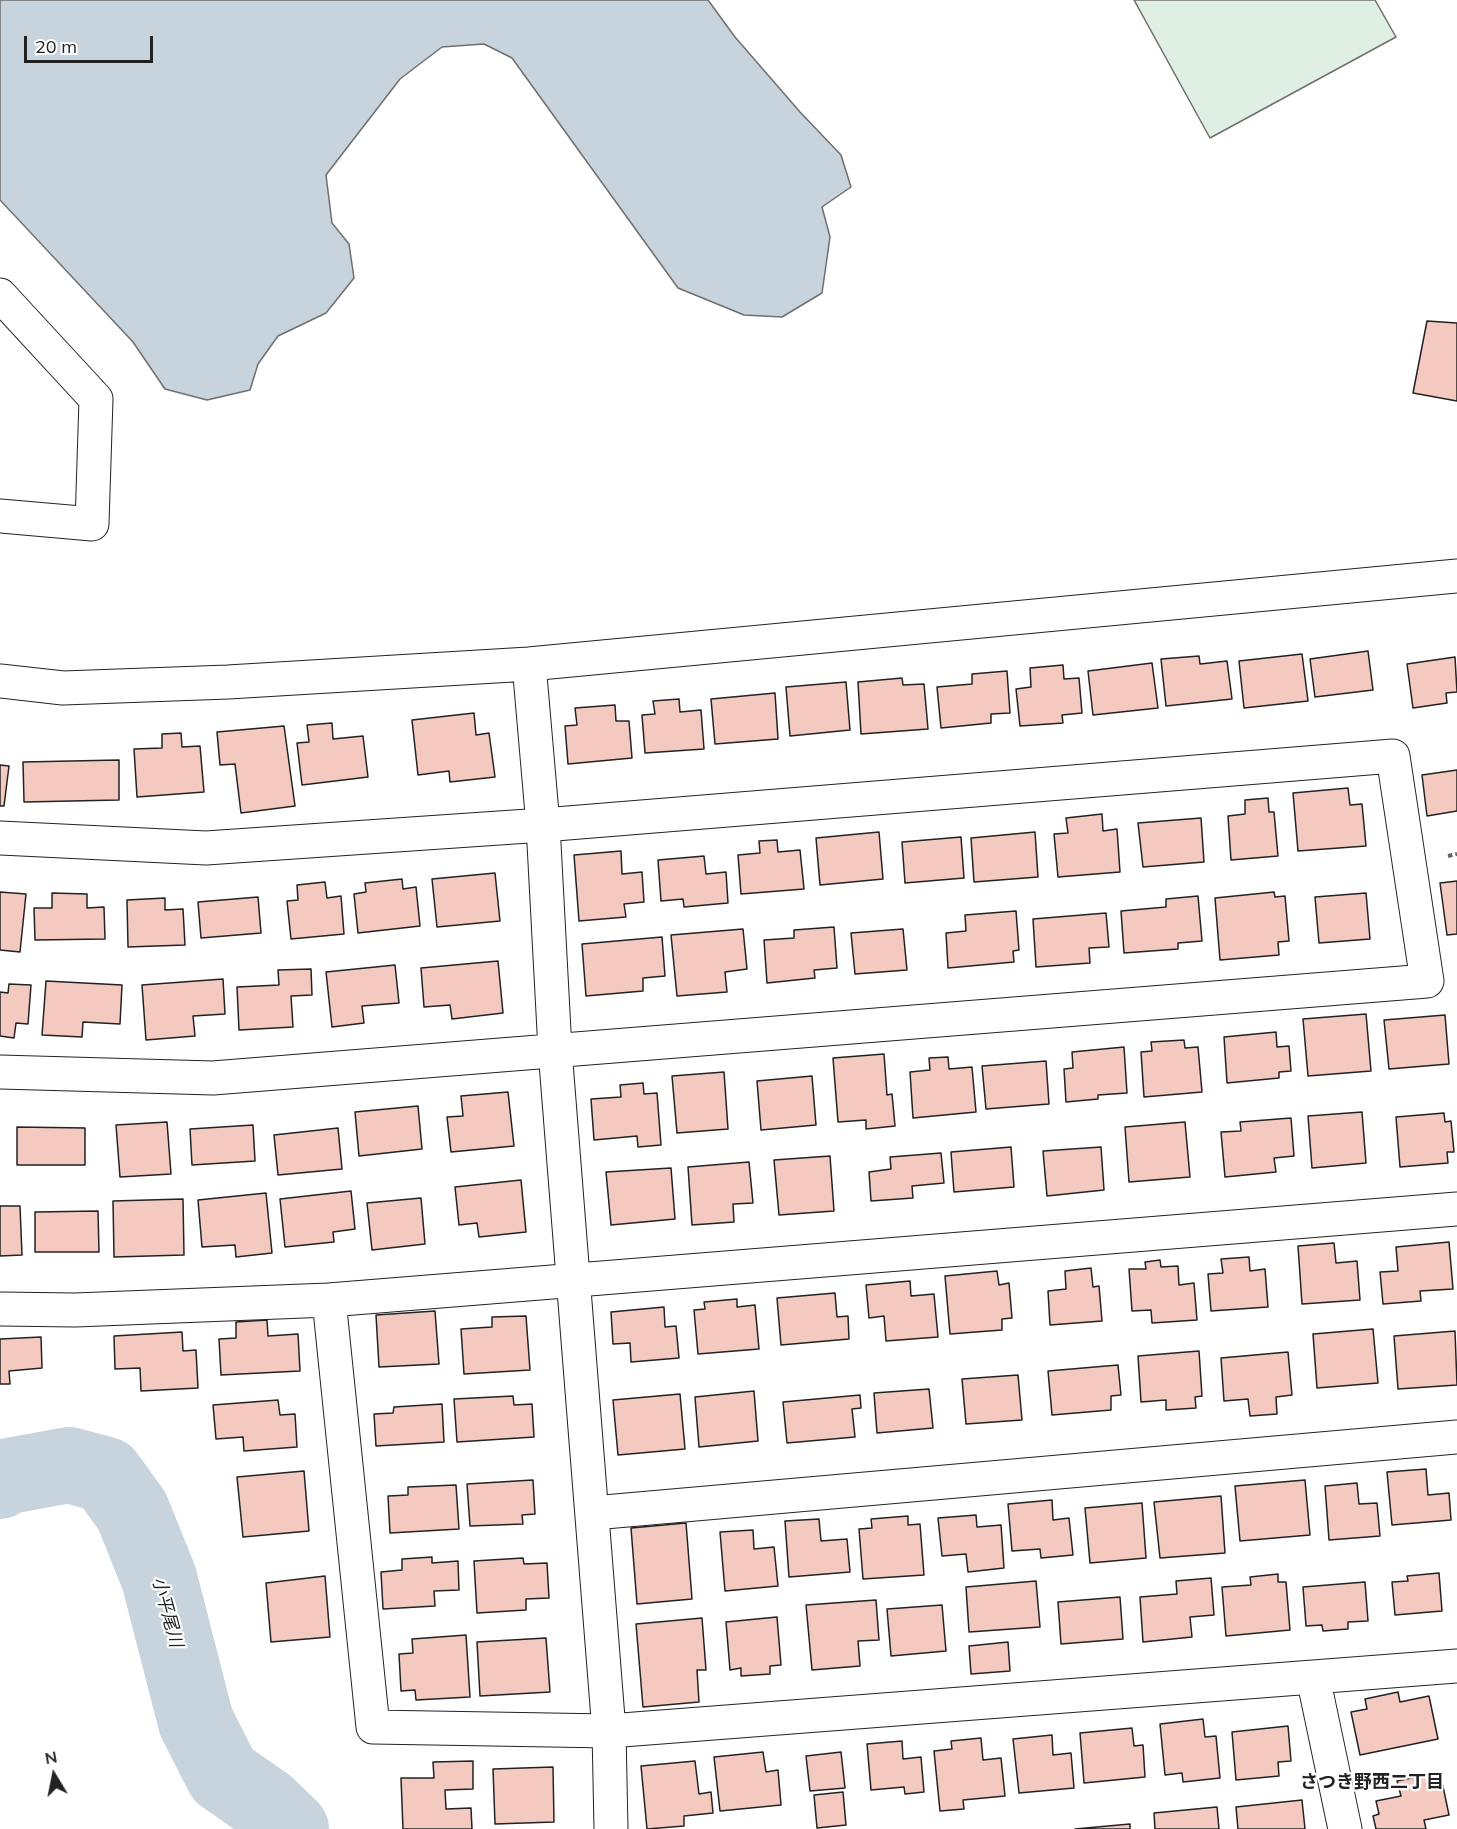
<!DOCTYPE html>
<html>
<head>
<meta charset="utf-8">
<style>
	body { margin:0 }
	#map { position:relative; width:1457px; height:1829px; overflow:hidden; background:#fff; font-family:Mulish,sans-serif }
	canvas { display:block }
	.north { position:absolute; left:24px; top:1745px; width:60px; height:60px; -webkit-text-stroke:4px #fff; paint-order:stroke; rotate:350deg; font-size:16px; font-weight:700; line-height:24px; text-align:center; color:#222 }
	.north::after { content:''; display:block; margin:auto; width:21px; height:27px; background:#222; clip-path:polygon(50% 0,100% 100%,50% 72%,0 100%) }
	.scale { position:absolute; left:24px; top:36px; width:129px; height:27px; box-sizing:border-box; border:3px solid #222; border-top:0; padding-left:8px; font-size:18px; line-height:21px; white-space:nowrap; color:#222; -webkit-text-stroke:4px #fff; paint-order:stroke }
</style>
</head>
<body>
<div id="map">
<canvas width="1457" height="1829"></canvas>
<div class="north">N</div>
<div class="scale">20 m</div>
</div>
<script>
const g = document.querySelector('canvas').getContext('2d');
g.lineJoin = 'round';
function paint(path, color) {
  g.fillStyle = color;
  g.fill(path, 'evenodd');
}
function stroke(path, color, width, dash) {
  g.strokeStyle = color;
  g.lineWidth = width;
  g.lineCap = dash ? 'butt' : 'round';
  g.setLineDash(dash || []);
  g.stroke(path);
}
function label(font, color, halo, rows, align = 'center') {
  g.font = font + ' Mulish,"Noto Sans JP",sans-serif';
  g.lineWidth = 4.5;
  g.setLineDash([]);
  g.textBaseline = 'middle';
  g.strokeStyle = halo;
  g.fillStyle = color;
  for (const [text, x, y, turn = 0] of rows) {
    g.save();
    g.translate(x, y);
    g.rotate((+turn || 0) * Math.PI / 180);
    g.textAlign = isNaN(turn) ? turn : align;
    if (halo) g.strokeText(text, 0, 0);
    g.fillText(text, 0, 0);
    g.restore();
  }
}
const green = new Path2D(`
	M1134,0H1375L1396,37L1210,138Z`);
paint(green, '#e0efe3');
stroke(green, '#6f6f6f', 1.5);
const water = new Path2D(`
	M0,0H708L735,37L800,112L841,155L851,187L822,207L830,237L822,293L782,317L744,315L678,288L512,58L484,44L442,47L400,79L326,175L332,223L349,244L354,278L326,313L278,336L258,364L250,390L207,400L165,389L133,342L0,200Z`);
paint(water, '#c7d3dd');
stroke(water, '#6f6f6f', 1.5);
stroke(new Path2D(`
	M0,1481L4,1477L69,1465L106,1475L132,1511L159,1578L196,1722L223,1775L266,1805L291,1829`), '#c7d3dd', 76);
const building = new Path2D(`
	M1427,321L1457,323V401L1413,393Z
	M1368,651L1373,690L1315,697L1310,659Z
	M1302,654L1308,701L1244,708L1239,661Z
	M1199,656L1200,664L1227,661L1232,699L1166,706L1161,659Z
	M1455,657L1457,692L1446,693L1447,703L1413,708L1407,664Z
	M1152,663L1158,708L1093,715L1088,671Z
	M1063,665L1064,679L1079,678L1082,713L1062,715L1063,723L1020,726L1016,689L1031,687L1030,668Z
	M1007,671L1010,713L991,714V723L941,728L937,687L972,684V674Z
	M902,678L903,685L924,684L928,729L861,734L858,682Z
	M846,682L850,730L790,736L786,687Z
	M775,693L778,739L715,744L711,699Z
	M679,699L680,712L701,710L704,749L645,753L642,715L655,714L653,701Z
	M615,705L616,721H629L632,758L568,764L565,726L577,725L575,708Z
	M474,713L476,735L489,733L495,777L450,782L449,771L418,775L412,720Z
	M332,723L333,739L363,736L368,777L302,785L297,743L309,742L307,725Z
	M284,726L295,806L241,813L235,764L220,765L217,732Z
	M181,733L182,747L200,746L204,792L137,797L134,749L162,748V734Z
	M119,760V800L24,802L23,762Z
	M0,765L9,766L4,806H0Z
	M1457,770V811L1427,816L1422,775Z
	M1348,788L1350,805L1362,804L1366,846L1298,851L1293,793Z
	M1268,798L1269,812H1274L1278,856L1231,860L1228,816L1245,814V800Z
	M1102,814L1103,831L1117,829L1120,872L1058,877L1054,834L1068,833L1066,818Z
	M1201,818L1204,862L1143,867L1138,823Z
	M879,832L883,879L820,885L816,838Z
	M1035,832L1038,877L974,882L971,838Z
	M961,837L964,878L905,883L902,842Z
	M777,840L778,852L800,850L804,889L741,894L738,855L760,853L759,841Z
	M621,851L622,874L642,872L644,902L624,904L626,917L579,921L574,855Z
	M704,856L706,874L726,872L728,903L684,907L683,899L661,901L658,860Z
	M495,873L500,921L437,927L432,879Z
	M402,879L403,889L416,887L420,926L358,933L354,894L366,892L365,883Z
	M1457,881V934L1447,935L1440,883Z
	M325,882L327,898L341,896L344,934L291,939L287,901L298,900L297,885Z
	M0,892L26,894L20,952L0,950Z
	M1274,892L1275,897L1285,896L1289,941L1278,942L1279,955L1220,960L1215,898Z
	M52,893L87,894V908L104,907L105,939L35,940L34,908H52Z
	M1366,893L1370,939L1319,943L1315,897Z
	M1198,896L1202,941L1178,943V949L1124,953L1121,911L1166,907V899Z
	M258,897L261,933L201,938L198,902Z
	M165,898V910L183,909L185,945L128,947L127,900Z
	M1016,911L1019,950L1013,951L1014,962L948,968L946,933L966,931L965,915Z
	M1106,913L1109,947L1089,948L1090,963L1036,967L1033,919Z
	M834,927L837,968L814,970L815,978L767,983L764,940L794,938V930Z
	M743,929L747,969L725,972L727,992L677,996L671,935Z
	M903,929L907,970L855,974L851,933Z
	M662,937L665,976L643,978V991L586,996L582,944Z
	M498,961L503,1013L452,1019L450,1005L424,1007L421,968Z
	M395,965L399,1003L362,1006L364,1023L332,1027L326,972Z
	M311,969L312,995L291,996L293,1027L239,1030L237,987L279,985L278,970Z
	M223,979L225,1014L193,1016L195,1036L146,1040L142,985Z
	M46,981L122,985L120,1024L83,1022L82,1037L42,1035Z
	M9,984L31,985L28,1024L16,1023L14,1038L0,1036V992L8,993Z
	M1366,1014L1371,1071L1308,1076L1303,1019Z
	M1445,1015L1449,1064L1389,1069L1384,1020Z
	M1276,1032L1277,1047L1289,1046L1291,1071L1279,1072V1078L1227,1083L1224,1037Z
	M1184,1040L1185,1048L1198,1047L1202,1092L1144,1097L1141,1052L1152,1051L1151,1042Z
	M1124,1047L1127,1093L1098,1095V1099L1066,1102L1064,1069L1073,1068L1072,1052Z
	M884,1054L887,1095L892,1094L895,1126L866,1129V1120L838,1122L833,1058Z
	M948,1057L949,1069L972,1067L976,1112L913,1118L910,1072L930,1070L929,1058Z
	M1046,1061L1049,1104L986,1109L982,1066Z
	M724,1072L728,1129L677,1133L672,1076Z
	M812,1076L816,1125L761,1130L757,1081Z
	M643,1083L644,1094L657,1093L661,1145L638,1147L637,1136L594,1140L591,1099L621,1097L620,1085Z
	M508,1092L514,1146L451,1152L447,1117L463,1116L461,1096Z
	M418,1106L422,1149L359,1156L355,1112Z
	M1362,1112L1366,1163L1312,1168L1308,1116Z
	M1444,1113L1445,1122L1451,1121L1454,1152H1447L1448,1163L1400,1167L1396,1117Z
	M1291,1118L1294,1156L1274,1158L1276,1172L1225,1177L1221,1132L1241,1131L1240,1122Z
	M167,1122L171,1174L120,1177L116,1125Z
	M1185,1122L1190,1177L1129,1182L1125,1127Z
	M253,1125L255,1161L192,1165L190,1129Z
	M17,1127L85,1128V1165H17Z
	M338,1128L342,1169L278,1175L274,1135Z
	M1011,1147L1014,1187L954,1192L951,1152Z
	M1101,1147L1104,1190L1047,1196L1043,1151Z
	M941,1153L944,1183L912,1186L913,1198L871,1201L869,1172L891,1169L890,1157Z
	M830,1156L834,1211L779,1215L774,1160Z
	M749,1162L753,1203L733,1204L734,1222L692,1225L688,1167Z
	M671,1168L675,1219L611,1225L606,1172Z
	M521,1180L526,1232L479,1237L477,1223L459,1225L455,1187Z
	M351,1191L355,1229L333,1232L334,1242L285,1247L280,1199Z
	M266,1193L272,1253L236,1257L235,1245L202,1247L198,1200Z
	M421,1198L425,1244L372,1250L367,1203Z
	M183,1199L184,1255L114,1257L113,1201Z
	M0,1206H20L22,1255L0,1256Z
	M98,1211L99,1252H35V1212Z
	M1449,1242L1453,1289L1420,1291L1421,1301L1383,1304L1380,1272L1398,1271L1396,1247Z
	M1334,1243L1336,1263L1357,1261L1360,1300L1302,1304L1298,1246Z
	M1249,1257L1250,1271L1265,1269L1268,1307L1211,1311L1208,1274L1223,1273L1221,1259Z
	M1160,1260L1161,1267L1178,1266L1179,1285L1194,1283L1197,1320L1152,1323L1151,1310L1132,1311L1129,1269H1146L1145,1262Z
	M1091,1268L1093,1287L1099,1286L1102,1321L1050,1325L1048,1291L1066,1289L1065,1271Z
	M997,1271L999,1285L1009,1283L1012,1318L1002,1319V1330L950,1334L945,1276Z
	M910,1281L911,1296L934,1294L938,1337L886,1341L884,1316L869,1318L866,1285Z
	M835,1293L837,1317L848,1316L849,1339L781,1345L777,1298Z
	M737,1299V1307L755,1305L759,1349L698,1354L694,1310L705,1309L704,1302Z
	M664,1307L665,1327L676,1326L679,1358L631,1362L630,1343L613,1344L611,1312Z
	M435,1311L439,1364L379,1367L376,1315Z
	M526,1316L530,1370L464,1374L461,1329L492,1327V1317Z
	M267,1320L268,1336L298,1334L300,1371L221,1375L219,1339L236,1338V1322Z
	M1373,1329L1378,1383L1317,1388L1313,1334Z
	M1455,1331L1457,1385L1398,1389L1394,1336Z
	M182,1332L183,1351L196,1350L198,1388L141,1391L140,1368L115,1369L114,1336Z
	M41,1337L42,1368L9,1371L10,1384H0V1339Z
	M1199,1351L1202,1396L1195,1397L1196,1408L1166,1410V1400L1141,1402L1138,1356Z
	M1288,1352L1292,1395L1276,1397L1277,1414L1250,1416L1248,1399L1224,1401L1221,1358Z
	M1118,1365L1121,1395L1111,1396V1410L1052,1415L1048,1371Z
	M1018,1375L1022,1420L966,1424L962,1379Z
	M929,1389L933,1428L877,1433L874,1393Z
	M754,1391L758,1441L699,1447L695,1397Z
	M680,1394L685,1449L618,1455L613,1400Z
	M860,1395L861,1408L852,1409L855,1437L787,1443L783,1402Z
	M513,1396L514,1405L532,1404L534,1437L457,1442L454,1399Z
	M278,1400L280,1415L295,1414L297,1447L244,1451L243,1437L216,1439L213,1405Z
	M442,1404L444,1442L376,1446L374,1414L393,1413L394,1407Z
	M1426,1469L1428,1495L1449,1493L1451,1520L1392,1525L1387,1472Z
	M304,1471L309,1531L243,1537L237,1477Z
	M533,1480L535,1514L522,1515L523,1524L470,1526L467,1484Z
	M1305,1480L1310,1535L1240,1541L1235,1486Z
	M1357,1483L1359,1504L1377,1503L1380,1536L1329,1540L1325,1486Z
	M456,1485L459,1529L390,1533L388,1496L408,1495V1487Z
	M1221,1496L1225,1553L1160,1558L1154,1502Z
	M1052,1500L1053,1520L1069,1518L1073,1555L1041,1558L1040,1549L1012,1551L1008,1504Z
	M1142,1503L1146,1558L1090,1563L1085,1508Z
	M976,1515L977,1527L1001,1525L1004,1568L968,1572L966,1554L942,1556L938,1518Z
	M908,1516V1525L920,1524L924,1575L863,1579L859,1529L872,1528L871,1519Z
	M819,1519L821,1541L847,1539L850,1572L789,1577L785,1521Z
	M686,1523L692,1599L637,1604L631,1528Z
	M753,1530L754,1549L774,1547L778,1586L725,1591L720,1532Z
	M432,1557V1563L458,1561L459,1590L434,1591L435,1606L383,1609L381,1572L402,1570V1559Z
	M523,1558L524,1564L547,1563L549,1598L526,1599V1610L477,1613L474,1561Z
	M1439,1573L1442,1611L1395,1615L1392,1582L1408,1581L1407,1576Z
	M1278,1574V1582H1286L1290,1630L1226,1636L1222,1587L1251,1585L1250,1577Z
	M325,1576L330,1637L271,1642L266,1583Z
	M1211,1578L1214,1615L1190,1617L1192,1637L1143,1642L1140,1597L1177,1594L1176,1581Z
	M1036,1581L1040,1627L969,1632L966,1587Z
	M1365,1582L1368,1621L1348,1622V1629L1323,1631L1322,1625L1306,1626L1303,1587Z
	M1120,1597L1123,1639L1061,1644L1058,1602Z
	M876,1600L879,1640L858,1641L860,1666L812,1670L806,1605Z
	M942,1605L946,1651L891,1656L887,1609Z
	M777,1617L781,1665L770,1666V1674L741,1676V1668L730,1670L726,1622Z
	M702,1618L706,1670H697L699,1702L643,1707L636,1624Z
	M466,1635L470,1697L416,1700L415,1690L401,1691L399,1654L413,1653L412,1639Z
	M546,1638L550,1692L480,1696L477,1642Z
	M1008,1642L1010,1671L971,1674L969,1646Z
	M1398,1692L1400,1702L1429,1696L1438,1739L1360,1755L1351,1712L1367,1709L1365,1699Z
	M1203,1719L1205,1737L1216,1736L1220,1778L1183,1782L1182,1773L1165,1775L1160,1724Z
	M1288,1726L1291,1761L1278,1762L1279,1776L1236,1780L1232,1732Z
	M1132,1728L1134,1746L1143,1745L1145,1777L1084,1783L1080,1733Z
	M1052,1735L1053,1755L1071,1753L1074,1788L1019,1793L1013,1739Z
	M981,1738L983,1760L1001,1758L1005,1796L963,1800L964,1809L940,1811L934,1751L952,1749L951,1741Z
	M902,1741L903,1759L921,1757L924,1792L905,1794L904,1787L871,1790L867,1744Z
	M763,1752L766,1772L778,1770L781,1805L720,1811L714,1757Z
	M841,1752L845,1788L810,1791L806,1756Z
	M473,1761V1789L445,1790L446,1809L471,1808L472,1829H403L401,1778H434L433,1762Z
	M695,1761L699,1794L711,1792L713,1813L684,1816V1826L647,1829L641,1766Z
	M553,1767L554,1822L495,1824L493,1769Z
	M1440,1772L1449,1815L1424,1820L1426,1829H1376L1373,1816L1379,1814L1376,1801L1401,1796L1397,1781Z
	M843,1792L846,1825L817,1828L814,1795Z
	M1302,1800L1305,1829H1238L1236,1807Z
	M1217,1807L1219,1829H1155L1154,1813Z
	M1130,1824V1829H1075Z`);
paint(building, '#f3c9c0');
stroke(building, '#222', 1.5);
const minor = new Path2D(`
	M0,295L96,399L92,524L0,516
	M529,664L543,825L555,1050L609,1731L611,1829
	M0,681L63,688L228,682L529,664L1457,576
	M0,838L206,848L543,825L1393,756L1427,981L213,1078L0,1072
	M329,1300L373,1727L609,1731L1457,1666
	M0,1309L75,1310L329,1300L1457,1209
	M593,1513L1457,1437
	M1313,1677L1345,1829`);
stroke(minor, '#222', 35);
stroke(new Path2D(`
	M1448,856L1457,854`), '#646464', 4, [4.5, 3]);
stroke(minor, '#fff', 33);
label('italic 18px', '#222', '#fff', [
	["小平尾川",167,1612,75]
]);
label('bold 18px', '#222', '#fff', [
	["さつき野西二丁目",1372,1783]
]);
</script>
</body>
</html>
